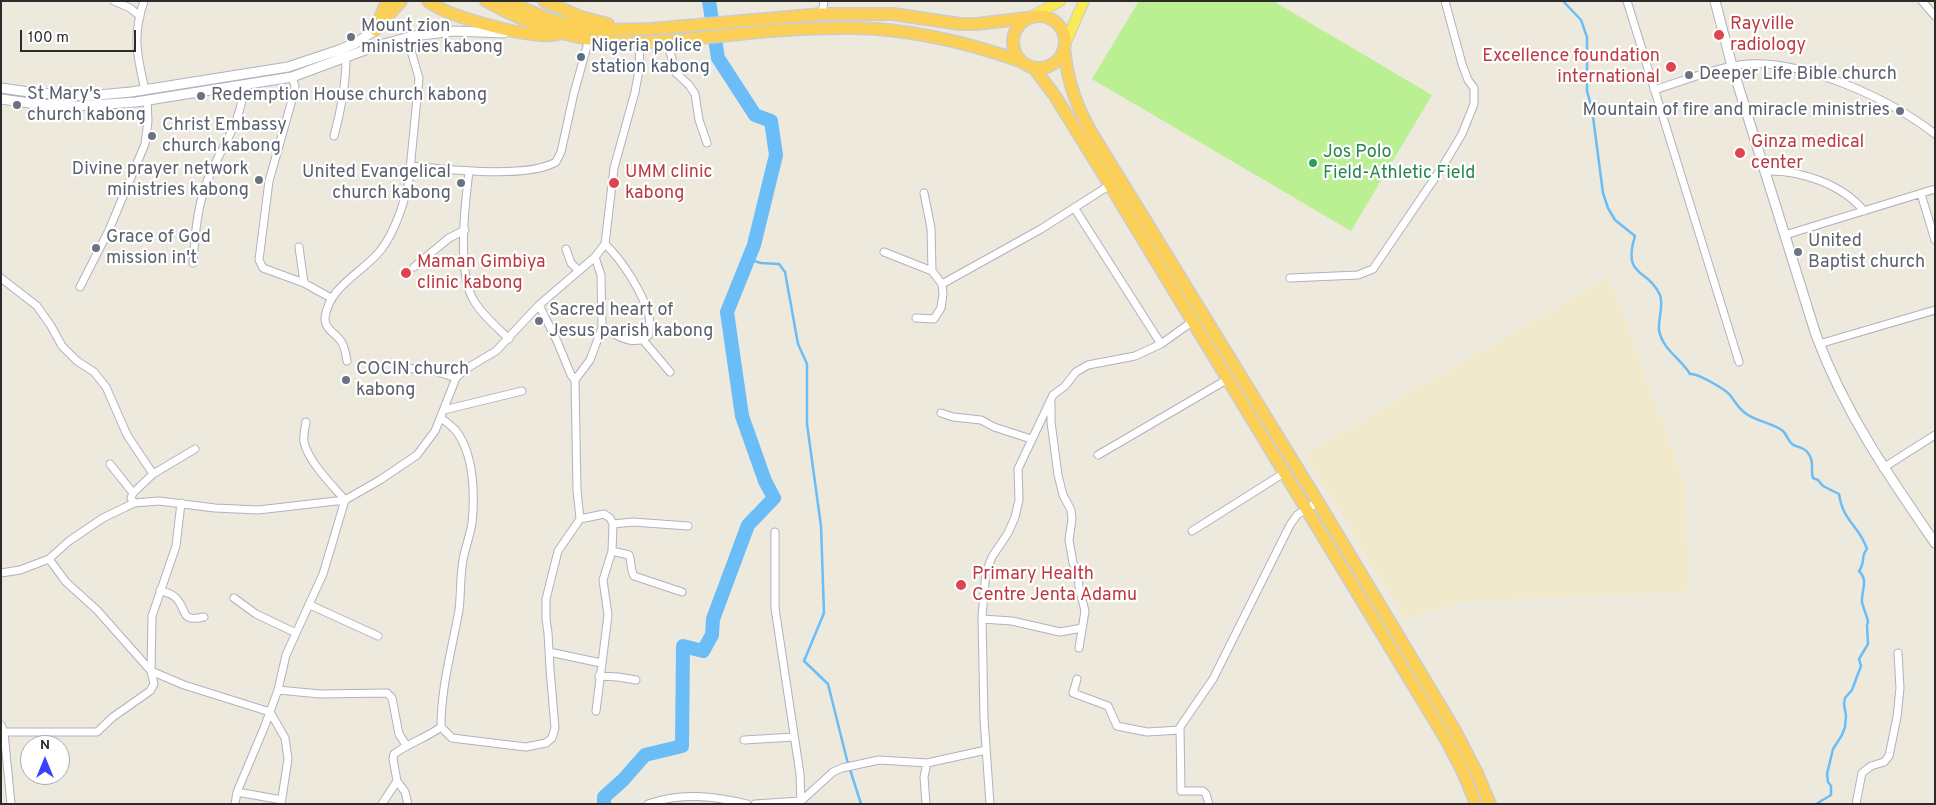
<!DOCTYPE html>
<html>
<head>
<meta charset="utf-8">
<style>
	body { margin:0 }
	#map { position:relative; width:1936px; height:805px; overflow:hidden; background:#eee9dd; font-family:Overpass,sans-serif }
	canvas { display:block }
	.frame { position:absolute; inset:0; border:2px solid #2b2b2b; pointer-events:none }
	.north { position:absolute; left:20px; top:735px; width:50px; height:50px; box-sizing:border-box; background:#fff; border:1px solid #aaa; border-radius:50%; rotate:0deg; font-size:14px; font-weight:700; line-height:20px; text-align:center; color:#2b2b2b }
	.north::after { content:''; display:block; margin:auto; width:18px; height:22px; background:#3942ff; clip-path:polygon(50% 0,100% 100%,50% 72%,0 100%) }
	.scale { position:absolute; left:20px; top:30px; width:116px; height:22px; box-sizing:border-box; border:2px solid #2b2b2b; border-top:0; padding-left:6px; font-size:15px; line-height:18px; white-space:nowrap; color:#2b2b2b; -webkit-text-stroke:4px #fff; paint-order:stroke }
</style>
</head>
<body>
<div id="map">
<canvas width="1936" height="805"></canvas>
<div class="frame"></div>
<div class="north">N</div>
<div class="scale">100 m</div>
</div>
<script>
const g = document.querySelector('canvas').getContext('2d');
g.lineJoin = 'round';
function paint(path, color) {
  g.fillStyle = color;
  g.fill(path, 'evenodd');
}
function stroke(path, color, width, dash) {
  g.strokeStyle = color;
  g.lineWidth = width;
  g.lineCap = dash ? 'butt' : 'round';
  g.setLineDash(dash || []);
  g.stroke(path);
}
function label(font, color, halo, rows, align = 'center') {
  g.font = font + ' Overpass,sans-serif';
  g.lineWidth = 4.5;
  g.setLineDash([]);
  g.textBaseline = 'middle';
  g.strokeStyle = halo;
  g.fillStyle = color;
  for (const [text, x, y, turn = 0] of rows) {
    g.save();
    g.translate(x, y);
    g.rotate((+turn || 0) * Math.PI / 180);
    g.textAlign = isNaN(turn) ? turn : align;
    if (halo) g.strokeText(text, 0, 0);
    g.fillText(text, 0, 0);
    g.restore();
  }
}
paint(new Path2D(`
	M1609,277L1685,484L1689,591L1461,602L1406,620L1305,454Z`), '#f0e9cb');
paint(new Path2D(`
	M1139,1H1273L1432,95L1351,231L1092,79Z`), '#baf091');
stroke(new Path2D(`
	M1563,1L1581,20L1587,37V91L1592,109L1603,193L1608,208L1615,220L1635,236C1622,278 1648,268 1660,295C1664,305 1658,319 1659,330C1662,349 1681,359 1690,374C1698,373 1726,390 1730,395C1736,403 1739,410 1748,415C1759,422 1773,423 1783,431C1787,435 1788,441 1792,444C1797,448 1803,446 1808,453C1815,462 1810,469 1813,478L1818,480L1823,486L1839,494C1843,522 1859,525 1867,549C1860,557 1866,562 1859,571C1869,581 1861,590 1862,602C1863,608 1867,615 1868,622L1867,625L1868,644L1859,659L1861,666L1852,690L1845,698L1844,704L1846,716L1845,727L1842,735L1833,749L1827,774L1828,782L1831,786V795L1816,804
	M748,259L761,263L779,264L785,272L798,344L807,364V424L821,526L824,613L804,661L828,684L847,760L861,804`), '#6abdf6', 2.5);
stroke(new Path2D(`
	M604,804V797L623,780L645,755L682,746L683,646L703,651L712,635L713,619L748,525L774,498L765,481L742,416L727,312L754,245L776,155L771,121L755,115L718,58L709,1`), '#6abdf6', 14);
const minor = new Path2D(`
	M114,1L130,8L140,16
	M144,1C132,36 137,55 145,90
	M1627,1L1739,362
	M1922,1L1935,16
	M822,14L824,1
	M667,41L676,73L689,85L695,94L699,120L707,143
	M292,77L295,86L294,93L269,181L259,260L263,268L304,283L331,298
	M1654,90C1683,81 1717,67 1747,64C1805,60 1890,99 1935,134
	M334,136C341,110 346,84 346,58
	M411,166C446,169 527,179 556,162L561,152L574,93L589,39
	M469,171C465,204 457,271 473,299C481,314 497,327 509,339
	M1766,171C1800,170 1842,184 1864,211
	M1921,194L1935,240
	M1075,209L1161,344
	M1785,235L1935,189
	M299,247L304,283
	M566,249L571,263L579,271
	M884,252L932,271
	M193,263C195,232 198,198 212,170C226,140 242,119 244,85
	M414,267L449,238L465,230
	M1,278L37,306L51,326L62,346L77,361L94,372L106,387L127,435L153,474L133,493L131,498L134,503
	M1290,278L1358,275L1373,269L1443,166L1462,134L1474,104V88L1468,80L1462,64L1445,1
	M942,284L1041,229L1110,185
	M80,287L109,230L145,144L148,121L147,100
	M916,318L934,319L941,308L943,294L942,284L932,271L931,228L924,193
	M602,328C617,335 633,348 649,335C649,329 650,321 649,315C642,292 623,261 605,244
	M643,340L670,372
	M1819,344L1935,310
	M347,361C346,355 345,348 342,343C338,334 324,330 325,318C329,286 361,274 380,251C395,232 404,203 409,180L419,78L407,37
	M405,368L435,371L456,378
	M575,380L590,360L602,328L601,275L595,257
	M1051,403V422L1058,475L1063,495L1071,510L1072,519L1069,540L1073,563L1078,572L1079,587L1085,611L1079,648
	M444,410L522,391
	M941,413L953,417L981,420L994,427L1031,439
	M1098,455L1228,379
	M110,464L133,493
	M1883,468L1935,435
	M153,474L195,449
	M580,519L604,514L610,518L613,524L612,551L603,580L608,615L596,711
	M613,524L633,522L688,526
	M1192,531L1284,473
	M775,532V608L800,774L801,804
	M612,551L629,555C632,562 630,569 634,576L682,592
	M49,559L66,582L97,610L151,671L184,685L270,712L285,738L288,759L281,804
	M1,573L20,570L49,559L69,541L103,518L134,503L159,501L215,508L258,510L345,500L380,480L417,455L435,431L456,378L464,370L496,351L539,305L595,257L605,244L614,168L635,92L639,70L640,42
	M160,590C164,592 172,594 175,597C188,609 179,623 204,617
	M234,598L256,614L296,633
	M310,605L378,636
	M982,619L1012,621L1060,632L1082,628
	M549,652L601,663
	M599,676L618,677L636,680
	M1077,679L1073,693L1108,706L1117,726L1147,732L1180,730
	M278,690L320,694L387,693L392,698L399,734L406,745
	M1,725L4,732L11,804
	M441,727L452,738L509,745L526,747L546,743L552,738L555,728L550,669L548,633L546,619V599L558,551L580,519L577,490L575,380L571,375L557,341L539,305
	M1,732H97L113,717L150,691L154,684L151,671L152,616L176,546L181,503
	M744,740L794,737
	M397,781L405,792L408,804
	M237,792L282,800
	M800,802L833,772L842,768L879,760L927,763L986,750
	M235,804L237,792L264,728L278,690L286,655L323,574L345,500C332,485 308,461 304,442C303,436 305,428 306,422
	M382,804L397,781L393,759L394,754C409,743 426,738 441,727C441,687 452,649 459,610C461,594 460,577 463,560C465,548 470,536 472,523C475,495 474,454 456,431C452,426 446,422 441,418
	M648,804C681,792 714,796 747,804
	M755,804L801,801
	M926,804L924,777L927,763
	M990,804L984,719L982,616L986,572L992,557L1008,533L1015,517L1019,500L1018,469L1053,395L1065,386L1076,372L1088,365L1135,356L1161,344L1193,321
	M1209,804L1206,794L1203,791H1181L1180,727L1213,679L1290,525L1297,515L1318,502
	M1856,804L1862,773L1871,766L1884,762L1889,756L1897,717L1900,688L1898,653`);
const tertiary = new Path2D(`
	M1715,1L1732,66L1816,335C1845,413 1888,475 1935,543
	M1,88L36,93L87,96L131,92L288,67L339,50L356,43L375,30
	M1,99L37,104L77,106L136,102L292,77L373,47L413,36L454,31L504,33`);
const primary = new Path2D(`
	M1031,17L1060,1
	M1065,44L1084,1`);
const trunk = new Path2D(`
	M428,1C447,17 517,34 542,35C547,36 553,35 558,34
	M486,1C518,19 553,33 589,39C628,46 670,41 710,37C757,32 806,27 854,28C912,29 966,42 1020,61
	M504,1L557,22L606,30L651,29L822,14H893L960,24H976L1027,18
	M544,1L581,17L608,24
	M1013 42a26 26 0 1 1 52 0a26 26 0 1 1-52 0Z
	M378,23L387,1
	M375,30L401,1
	M1064,48C1068,82 1075,103 1091,132L1318,502L1453,727L1477,773L1490,804
	M1034,68L1055,96L1110,185L1444,736L1463,772L1476,804`);
stroke(minor, '#b1b1c0', 9);
stroke(tertiary, '#b1b1c0', 11);
stroke(primary, '#ccc', 12);
stroke(trunk, '#ccc', 14);
stroke(minor, '#fff', 7);
stroke(tertiary, '#fff', 9);
stroke(primary, '#f9ea56', 10);
stroke(trunk, '#fcd056', 11);
for (const [x, y, r, color] of [
	[1719,35,6,"#e0444e"],
	[351,37,5,"#6b7280"],
	[581,57,5,"#5c6f8a"],
	[1671,67,6,"#e0444e"],
	[1689,75,5,"#6b7280"],
	[201,96,5,"#6b7280"],
	[17,105,5,"#6b7280"],
	[1900,111,5,"#6b7280"],
	[152,136,5,"#6b7280"],
	[1740,153,6,"#e0444e"],
	[1313,163,5,"#2e9e5b"],
	[259,180,5,"#6b7280"],
	[461,183,5,"#6b7280"],
	[614,183,6,"#e0444e"],
	[96,248,5,"#6b7280"],
	[1798,252,5,"#6b7280"],
	[406,273,6,"#e0444e"],
	[539,321,5,"#6b7280"],
	[346,380,5,"#6b7280"],
	[961,585,6,"#e0444e"]
]) {
  const dot = new Path2D();
  dot.arc(x, y, r, 0, 2 * Math.PI);
  g.fillStyle = color;
  g.fill(dot);
  stroke(dot, '#fff', 2);
}
label('18px', '#be3a42', '#fff', [
	["Rayville",1730,25],
	["radiology",1730,46],
	["Excellence foundation",1660,57,"right"],
	["international",1660,78,"right"],
	["Ginza medical",1751,143],
	["center",1751,164],
	["UMM clinic",625,173],
	["kabong",625,194],
	["Maman Gimbiya",417,263],
	["clinic kabong",417,284],
	["Primary Health",972,575],
	["Centre Jenta Adamu",972,596]
], 'left');
label('18px', '#5b616d', '#fff', [
	["Mount zion",361,27],
	["ministries kabong",361,48],
	["Deeper Life Bible church",1699,75],
	["St Mary's",27,95],
	["church kabong",27,116],
	["Redemption House church kabong",211,96],
	["Mountain of fire and miracle ministries",1890,111,"right"],
	["Christ Embassy",162,126],
	["church kabong",162,147],
	["Divine prayer network",249,170,"right"],
	["ministries kabong",249,191,"right"],
	["United Evangelical",451,173,"right"],
	["church kabong",451,194,"right"],
	["Grace of God",106,238],
	["mission in't",106,259],
	["United",1808,242],
	["Baptist church",1808,263],
	["Sacred heart of",549,311],
	["Jesus parish kabong",549,332],
	["COCIN church",356,370],
	["kabong",356,391]
], 'left');
label('18px', '#4e5e75', '#fff', [
	["Nigeria police",591,47],
	["station kabong",591,68]
], 'left');
label('18px', '#27864d', '#fff', [
	["Jos Polo",1323,153],
	["Field-Athletic Field",1323,174]
], 'left');
</script>
</body>
</html>
